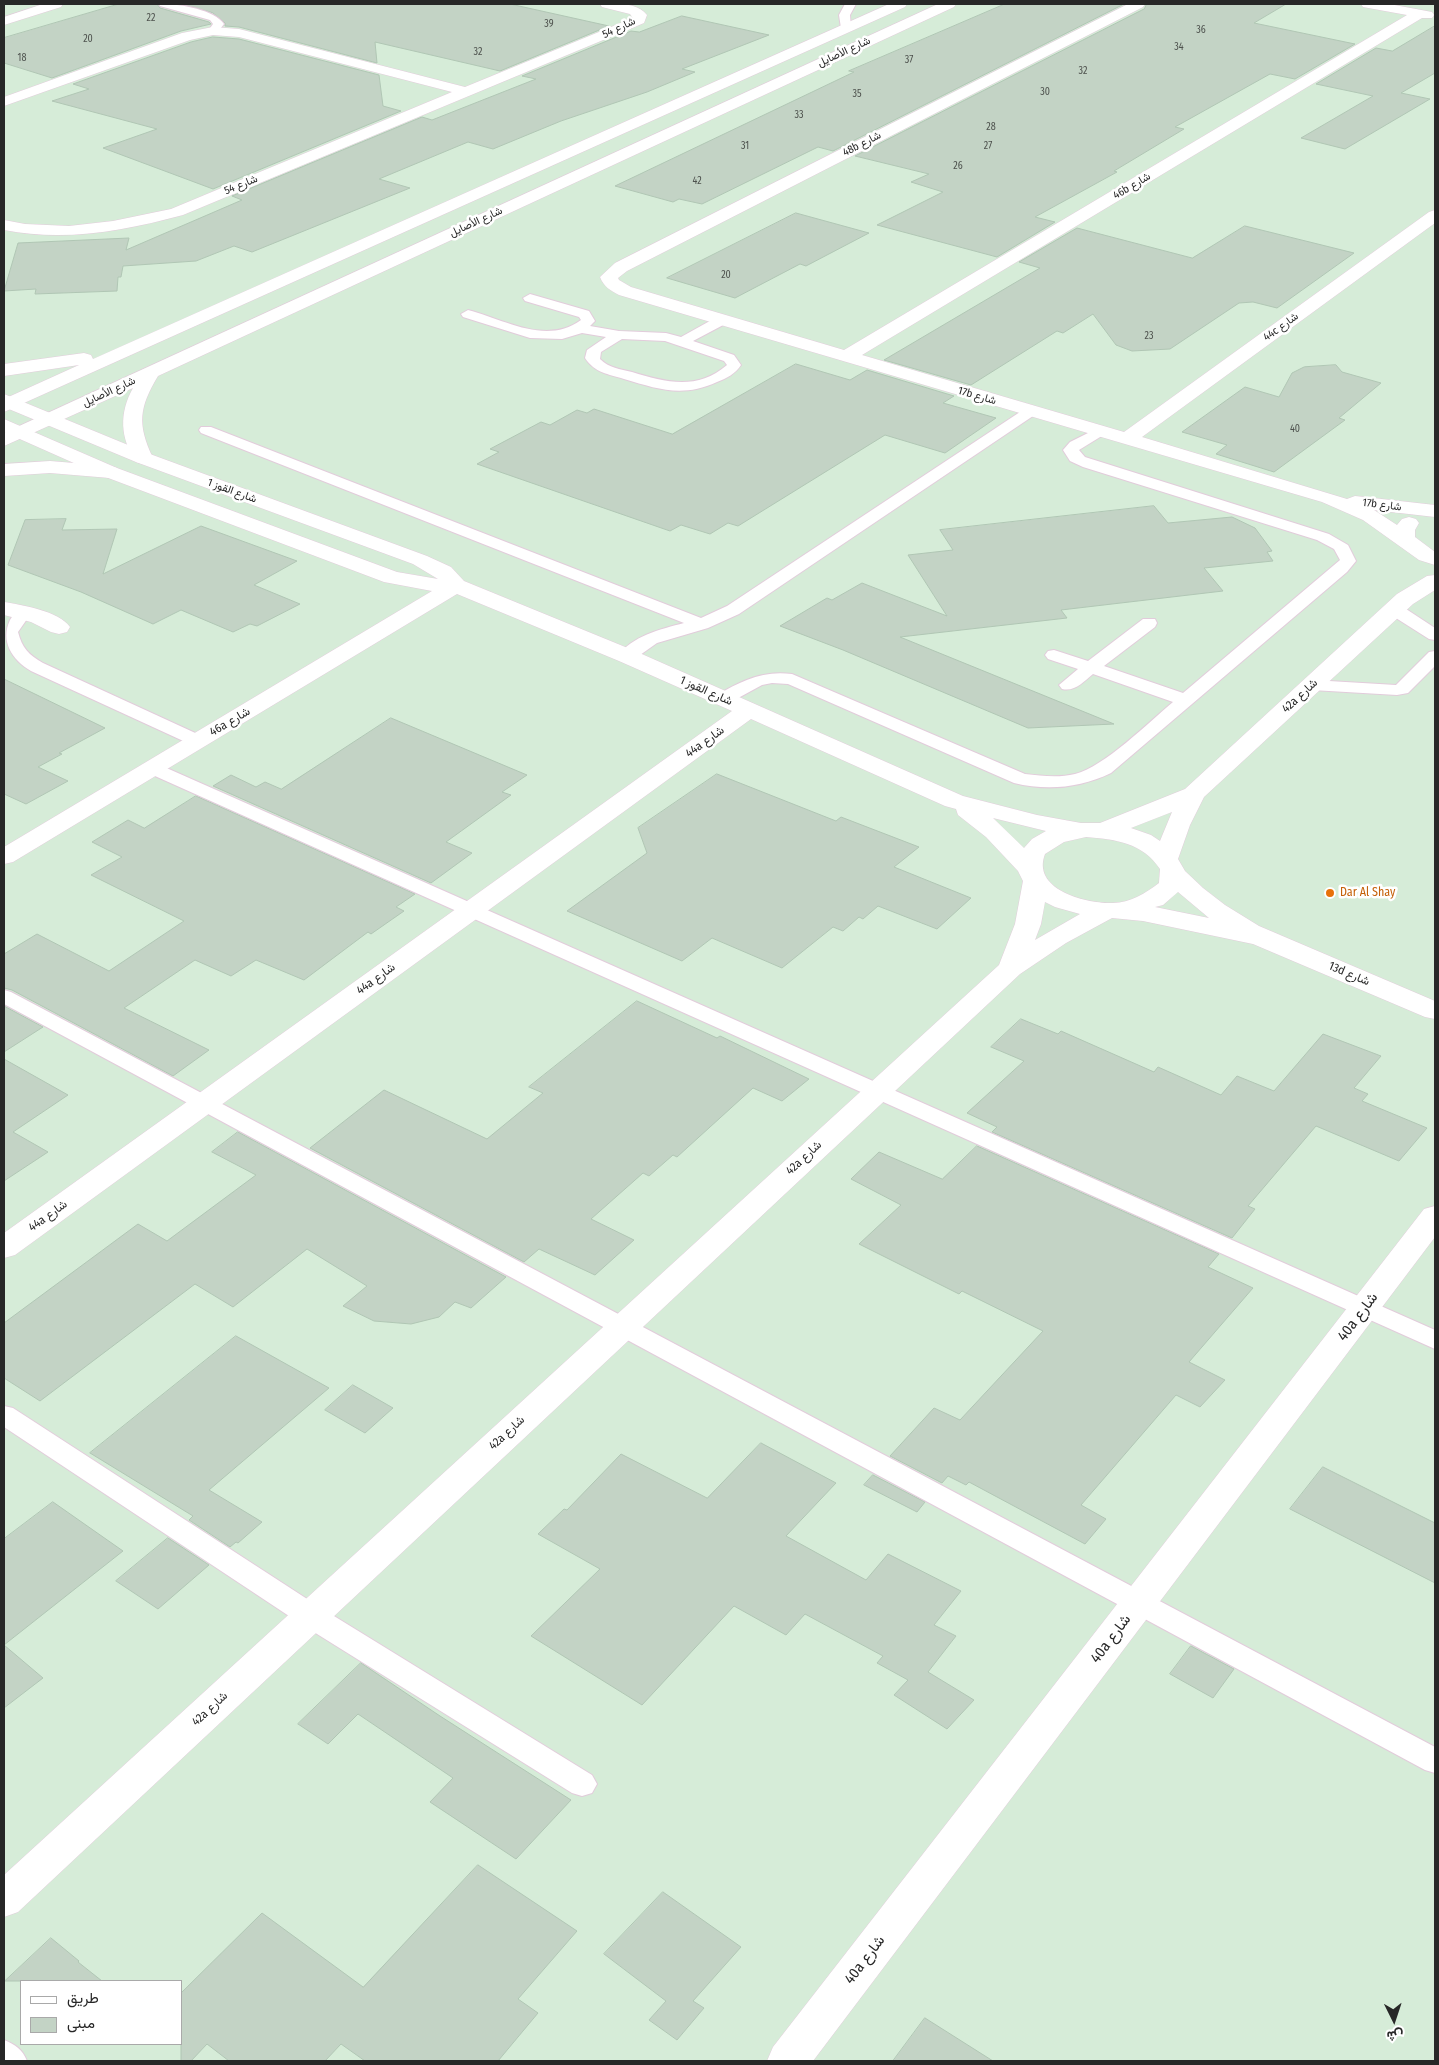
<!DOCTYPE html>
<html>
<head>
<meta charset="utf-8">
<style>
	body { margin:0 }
	#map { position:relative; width:1439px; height:2065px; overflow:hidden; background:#d6ecd8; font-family:"Fira Sans Condensed",Vazirmatn,sans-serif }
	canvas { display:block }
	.frame { position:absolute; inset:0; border:5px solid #272727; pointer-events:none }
	.legend { position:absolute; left:20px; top:1980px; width:162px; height:65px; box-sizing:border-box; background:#fff; border:1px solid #a9a9a9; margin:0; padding:6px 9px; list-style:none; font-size:15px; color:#272727 }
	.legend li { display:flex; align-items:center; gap:10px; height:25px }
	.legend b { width:25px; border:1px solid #a9a9a9 }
	.north { position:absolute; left:1369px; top:1995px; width:50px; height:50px; -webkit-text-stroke:4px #fff; paint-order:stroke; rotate:176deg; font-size:14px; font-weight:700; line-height:20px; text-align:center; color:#272727 }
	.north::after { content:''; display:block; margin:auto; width:18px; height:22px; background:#272727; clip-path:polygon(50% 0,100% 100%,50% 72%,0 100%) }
</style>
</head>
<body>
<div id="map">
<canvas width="1439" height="2065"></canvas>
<div class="frame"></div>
<ul class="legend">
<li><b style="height:6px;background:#fff"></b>طريق</li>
<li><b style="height:14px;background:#c3d3c5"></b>مبنى</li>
</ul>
<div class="north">ش</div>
</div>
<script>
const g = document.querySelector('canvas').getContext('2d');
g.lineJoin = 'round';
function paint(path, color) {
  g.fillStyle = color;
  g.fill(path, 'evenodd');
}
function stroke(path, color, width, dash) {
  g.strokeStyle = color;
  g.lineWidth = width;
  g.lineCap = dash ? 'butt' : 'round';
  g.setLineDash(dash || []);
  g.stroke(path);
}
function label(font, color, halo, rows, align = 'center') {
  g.font = font + ' "Fira Sans Condensed",Vazirmatn,sans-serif';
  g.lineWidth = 5;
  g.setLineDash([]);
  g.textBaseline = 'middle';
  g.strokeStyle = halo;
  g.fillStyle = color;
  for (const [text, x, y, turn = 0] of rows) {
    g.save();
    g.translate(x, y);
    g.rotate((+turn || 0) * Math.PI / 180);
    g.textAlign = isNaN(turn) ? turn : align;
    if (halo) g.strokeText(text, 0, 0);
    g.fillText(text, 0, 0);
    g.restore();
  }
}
const building = new Path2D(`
	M119,4H157L160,8L209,22L211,24L181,31L52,78L4,63V38Z
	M182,4H510L609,26L500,71L375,42L377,63L239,27L225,26V23L213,13Z
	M1005,4H1124L833,151L818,147L702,204L679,199L673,202L615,186L854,72L849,71Z
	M1147,4H1286L1254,23L1355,44L1295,79L1270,74L1175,127L1184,129L1114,171L1117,172L1035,217L1055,222L997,257L877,225L943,192L911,182L929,174L855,156L1144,9Z
	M682,16L769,35L682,69L695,72L647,92L561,121L493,149L468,142L379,179L410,188L252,252L234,246L196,261L123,266L121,277H118L117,291L35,294L36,289L4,291L18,243L129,238L126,250L242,200L232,196L422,117L432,120L536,79L522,76L631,31L639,32Z
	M1435,26V73L1401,93L1430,99L1345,149L1301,138L1373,96L1316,84L1376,48L1392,51Z
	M213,37L239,39L379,75L383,106L401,111L213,189L103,148L157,129L52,101L89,89L73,84L191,42Z
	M796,213L869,233L806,266L800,264L735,298L667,278Z
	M1245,226L1354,253L1277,308L1253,302L1239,303L1170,349L1132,351L1116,345L1093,314L1063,333L1057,331L971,385L884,360L1040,268L1019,262L1077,228L1192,258Z
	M796,364L850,380L867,370L954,396L943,403L996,418L945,453L885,435L738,526L728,523L710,534L681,525L670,531L477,464L499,452L490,449L541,422L550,425L577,410L587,413L594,409L672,434Z
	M1336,365L1342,372L1381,383L1339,418L1345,420L1274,472L1216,454L1227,445L1182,432L1245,387L1279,397L1292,373L1304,367Z
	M1154,506L1168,523L1232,517L1255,528L1272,551L1267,552L1273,561L1204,568L1223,591L1061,610L1067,618L900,637L1114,724L1028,728L843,650L780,626L827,598L832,600L862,583L947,616L908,555L953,550L940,530Z
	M66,519L62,530L117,529L103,574L201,526L297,561L254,585L300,604L257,626L250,624L233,632L181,610L153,624L81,592L8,565L25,520Z
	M4,679L105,728L59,753L62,754L38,767L68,781L26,804L4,794Z
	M391,718L527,775L502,792L511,795L446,842L472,853L431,883L213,786L231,775L256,787L265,782L281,789Z
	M717,774L836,821L841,817L919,847L894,867L971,898L937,929L878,906L863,919L859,917L843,931L833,927L782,968L712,938L682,961L567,911L647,853L638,828Z
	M196,796L415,894L396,907L404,911L371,934L368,932L304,980L256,960L231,976L195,960L124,1008L209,1050L173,1076L12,990L4,988V954L37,934L109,971L184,921L91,875L122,857L92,842L128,820L144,828Z
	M637,1001L717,1038L720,1036L809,1079L782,1101L753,1088L677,1157L673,1155L649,1176L643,1173L591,1219L634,1240L595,1275L539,1249L524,1262L310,1148L384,1090L487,1139L543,1093L529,1087Z
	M4,1006L43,1027L4,1052Z
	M1021,1019L1058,1034L1061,1031L1154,1072L1158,1067L1221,1095L1237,1076L1274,1091L1323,1034L1381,1056L1354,1088L1368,1094L1362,1101L1427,1128L1399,1161L1316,1126L1248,1206L1255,1209L1232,1238L992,1132L997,1127L967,1113L1024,1061L991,1047Z
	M4,1059L68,1095L13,1132L48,1152L4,1181Z
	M238,1132L506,1277L471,1308L455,1302L439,1317L411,1324L374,1321L343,1306L367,1286L307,1249L233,1307L195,1284L40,1401L4,1378V1323L138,1224L167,1241L256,1175L212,1152Z
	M977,1146L1219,1254L1208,1267L1253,1288L1189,1362L1225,1380L1200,1407L1176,1395L1081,1505L1106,1519L1085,1544L969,1482L966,1485L948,1476L942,1483L890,1456L934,1408L960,1420L1043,1331L962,1291L959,1294L859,1244L901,1205L851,1179L879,1152L942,1179Z
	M236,1336L329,1388L209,1490L262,1522L238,1543L236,1542L230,1547L189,1520L193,1516L90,1453Z
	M353,1385L393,1408L365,1433L325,1410Z
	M761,1443L836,1483L786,1536L866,1580L888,1554L961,1591L934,1625L956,1636L928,1672L974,1700L947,1729L894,1695L908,1680L877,1663L883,1656L805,1614L786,1635L734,1606L642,1705L531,1636L600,1569L538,1534L564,1509L567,1510L621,1454L707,1498Z
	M1323,1467L1435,1523V1583L1290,1509Z
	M873,1475L925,1502L917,1512L864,1485Z
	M53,1502L123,1551L4,1645V1539Z
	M168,1538L209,1565L158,1609L116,1581Z
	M4,1645L43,1678L4,1708Z
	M1191,1646L1234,1669L1213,1698L1170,1674Z
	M361,1663L440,1716L571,1800L516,1859L430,1802L453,1778L358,1714L328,1744L298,1724Z
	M478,1865L577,1931L518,1999L538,2013L498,2061H365L341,2044L325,2061H229L207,2044L191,2061H181V1993L262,1913L363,1987Z
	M663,1892L741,1947L693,2001L704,2008L677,2040L649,2020L666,2001L604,1954Z
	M51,1938L79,1961L78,1962L102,1981H5Z
	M925,2018L993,2061H893Z`);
paint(building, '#c3d3c5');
stroke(building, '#b0c6b4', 1);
const lane = new Path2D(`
	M159,4C176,3 214,9 224,24L217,33H209L208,31L213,24L210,20L160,6Z
	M845,4H856L850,15L851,28L846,31L841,28L839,15Z
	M530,294L589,311L595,321L590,326L619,331L666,333L681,337L717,317H727L729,320L727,323L693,341L734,355L741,365C735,374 727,378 717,382C682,398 658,389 624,379C608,374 595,373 585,358L587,350L606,337L582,333L562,339L530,338L463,317L461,314L468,310C504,319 546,346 581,320L579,317L525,301L523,298ZM622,339L665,341L724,361L727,365C697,391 665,382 632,372C620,369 609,368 600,359L601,352Z
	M1031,407L1036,408L1038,411L1036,414L739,614L708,628L657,643L633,660L627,661L621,660L618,656C632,636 661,629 684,623L201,433L199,430L201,427H211L701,618L727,606L1026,408Z
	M1100,427L1105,428L1107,431L1105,434L1079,450L1085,457L1329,534L1348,545L1356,561L1347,572L1111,773C1080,788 1047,791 1014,783L788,684L772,683L762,685L729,703L723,704L717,703L714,699L717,695C741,681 763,670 792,674L1025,774C1042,776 1059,778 1075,774C1104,767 1149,722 1173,702L1093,674C1083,682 1075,692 1062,689L1059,685L1078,669L1048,659L1045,655L1048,651L1054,650L1088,661L1143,619H1155L1157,623L1155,627L1104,666L1183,693L1340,560L1334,549L1317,540L1083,467L1070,461L1063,450L1070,442Z
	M1394,604L1400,605L1435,628V640L1429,639L1388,613L1386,609L1388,605Z
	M24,607L30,608L32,612L18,632C22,648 29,655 43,663L204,737L207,741L204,745L198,746L192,745L31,671C12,660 0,641 10,620C14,614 17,609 24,607Z
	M1435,651V666L1408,693L1397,695L1312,690L1306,689L1303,685L1306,681L1312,680L1396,685L1429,652Z
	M153,762L1435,1330V1349L146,772L144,768L146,764Z
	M4,990L11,992L1435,1747V1773L1425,1770L4,1004Z
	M4,1406L13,1408L321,1608L592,1775L597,1784L592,1793L582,1796L572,1793L301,1624L4,1427Z
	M4,2040C16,2045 22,2049 27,2061H4Z`);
const street = new Path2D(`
	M43,4H63L61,7L4,25V17Z
	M600,4C615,3 637,2 647,15L644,23L183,215C123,231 65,242 4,230V220L25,224L69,226L113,221L171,209L452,92L239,37L213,35L190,40L4,106V97L182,33L213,27L239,29L465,87L633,18L630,14L602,7Z
	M1128,4H1145L1143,7L627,271L618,278L619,280L631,287L844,350L1407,15L1363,7L1361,4H1389L1432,12L1434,15L1432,18H1422L862,355L1124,432L1429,212L1435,210V223L1142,437L1347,499L1355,496L1435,505V517L1374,510L1397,525L1402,519L1409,517L1416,519L1419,523L1415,530V537L1435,552V565L1419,560L1363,520L1322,502L619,295C610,290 604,287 600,277L615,263Z
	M4,394L150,454L427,556L451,567L464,581L635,651L963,796L1037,815L1081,823H1100L1185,789L1397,594L1427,576L1435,575V590L1413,604L1204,797L1190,825L1178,859L1185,871L1203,888L1225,905L1259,926L1435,1001V1019L1425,1017L1253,944L1143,921L1112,918L1066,943L1020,974L18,1912L4,1917V1875L999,965L1015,924L1023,881L1018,871L986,837L958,815L956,809L945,806L751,719L15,1255L4,1258V1233L732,711L619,661L457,594L13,862L4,864V847L432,591L384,582L103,476L4,432V419L117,468L397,572L438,579L413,564L136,462L4,407ZM1172,812L1160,841L1151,835L1131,828ZM993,818L1046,831L1032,839L1024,848ZM1086,837C1115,839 1143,843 1160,869L1159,883C1146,893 1130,903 1113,903C1087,904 1031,890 1045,854L1064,842ZM1178,892L1209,918L1155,907L1163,905ZM1045,902L1055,907L1080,914L1035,940L1041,924Z
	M4,602C22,605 59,611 70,627L67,632L59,634L51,632L31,622L4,615Z
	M1435,1206V1237L813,2061H767L773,2047L1424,1209Z`);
const secondary = new Path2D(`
	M889,4H907L905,7L4,412V399L79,365L4,376V364L84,353L91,355L93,359Z
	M938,4H956L954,7L158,376C139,408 137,424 153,458L150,462L143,464L136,462C120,438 119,413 133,388L4,446V433Z
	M50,461L110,466L117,468L120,472L117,476L110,478L50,473L4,476V464Z`);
stroke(lane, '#e2ccdb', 2);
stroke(street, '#e2ccdb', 1);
stroke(secondary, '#e2ccdb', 1);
paint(lane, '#fff');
paint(street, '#fff');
paint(secondary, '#fff');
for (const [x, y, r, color] of [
	[1330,893,5,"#e8710a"]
]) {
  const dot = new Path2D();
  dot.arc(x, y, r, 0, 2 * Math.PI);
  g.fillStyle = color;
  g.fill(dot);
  stroke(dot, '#fff', 2);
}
label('10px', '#4e524e', null, [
	["22",151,18],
	["39",549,24],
	["36",1201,30],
	["20",88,39],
	["34",1179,47],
	["32",478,52],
	["18",22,58],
	["37",909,60],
	["32",1083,71],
	["30",1045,92],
	["35",857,94],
	["33",799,115],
	["28",991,127],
	["31",745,146],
	["27",988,146],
	["26",958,166],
	["42",697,181],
	["20",726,275],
	["23",1149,336],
	["40",1295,429]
]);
label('11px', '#272727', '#fff', [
	["شارع 54",619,28,-25],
	["شارع الأصايل",844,52,-25],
	["48b شارع",862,144,-27],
	["شارع 54",241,185,-22],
	["46b شارع",1132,186,-31],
	["شارع الأصايل",476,222,-25],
	["44c شارع",1281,327,-36],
	["شارع الأصايل",109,392,-25],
	["17b شارع",977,396,16],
	["شارع القوز 1",232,491,20],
	["17b شارع",1382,505,7]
]);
label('12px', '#272727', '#fff', [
	["شارع القوز 1",706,691,24],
	["42a شارع",1300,696,-43],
	["46a شارع",230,722,-31],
	["44a شارع",705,742,-36],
	["13d شارع",1349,974,23],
	["44a شارع",376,979,-36],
	["42a شارع",804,1158,-43],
	["44a شارع",48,1216,-36],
	["42a شارع",507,1433,-43],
	["42a شارع",210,1709,-43]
]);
label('12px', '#c56008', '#fff', [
	["Dar Al Shay",1340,893]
], 'left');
label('15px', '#272727', '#fff', [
	["40a شارع",1358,1317,-53],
	["40a شارع",1111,1639,-53],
	["40a شارع",865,1960,-53]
]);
</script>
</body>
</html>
